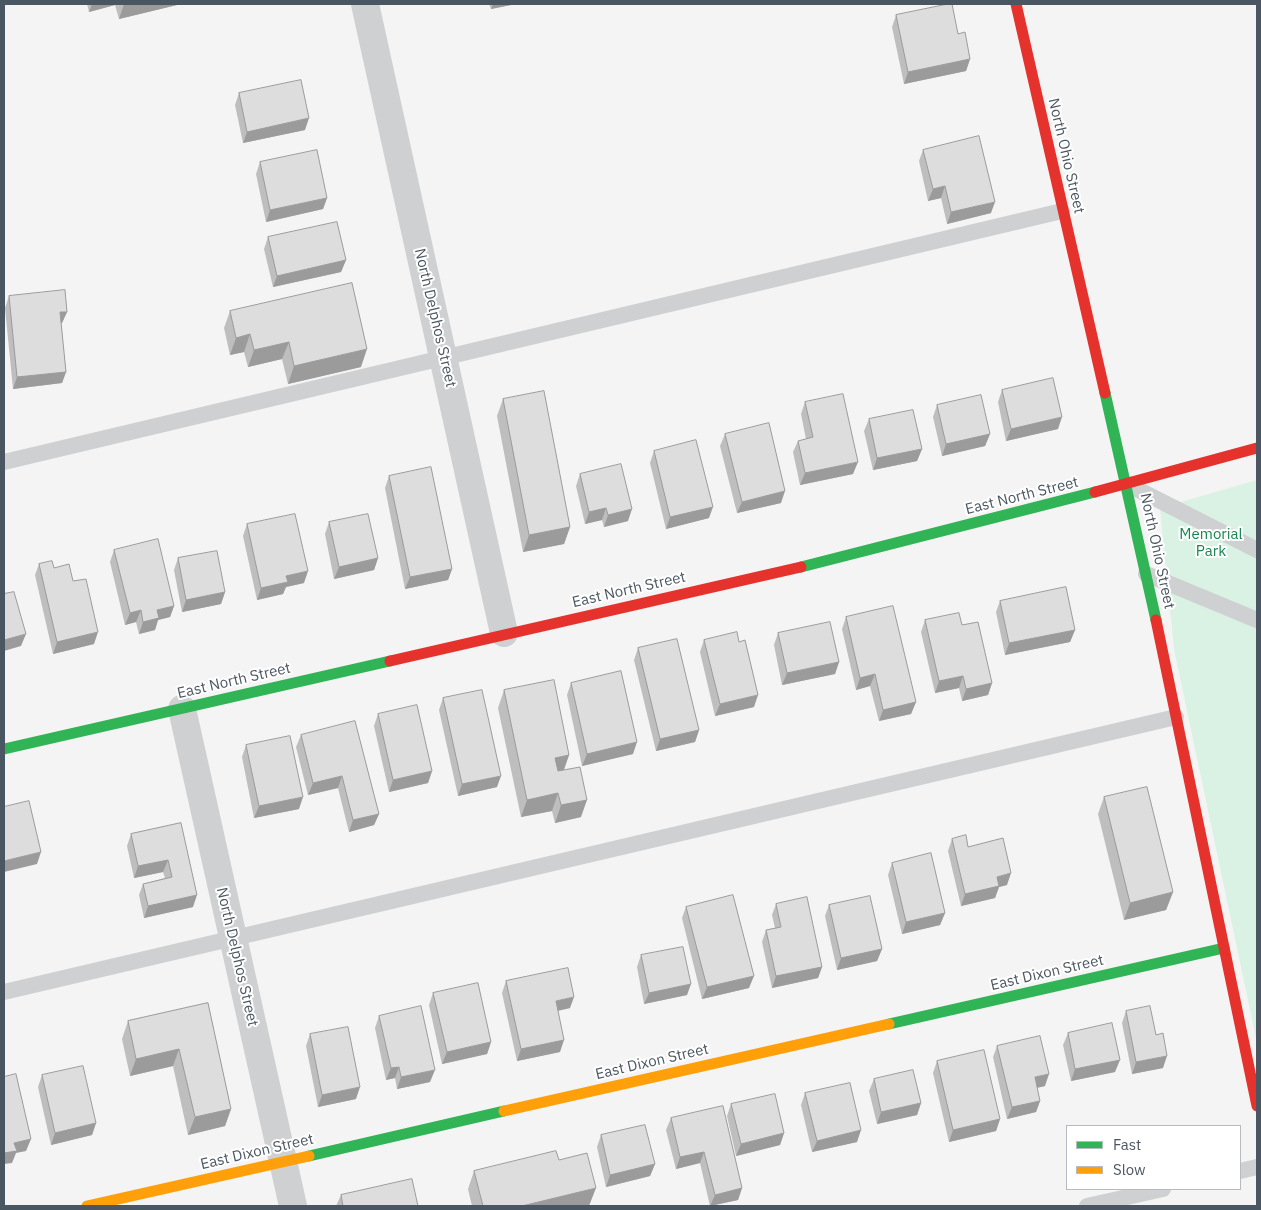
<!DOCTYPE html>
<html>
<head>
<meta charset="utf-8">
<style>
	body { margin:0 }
	#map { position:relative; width:1261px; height:1210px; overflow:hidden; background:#f4f4f4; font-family:"IBM Plex Sans",sans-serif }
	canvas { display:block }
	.frame { position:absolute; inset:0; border:5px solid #4a5661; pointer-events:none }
	.legend { position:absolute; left:1066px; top:1125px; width:175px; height:65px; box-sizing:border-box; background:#fff; border:1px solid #b7bbc0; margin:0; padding:6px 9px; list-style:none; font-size:15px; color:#4a5661 }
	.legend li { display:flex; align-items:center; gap:10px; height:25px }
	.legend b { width:25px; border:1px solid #b7bbc0 }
</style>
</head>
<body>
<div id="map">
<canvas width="1261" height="1210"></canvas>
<div class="frame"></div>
<ul class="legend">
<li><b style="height:6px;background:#30b455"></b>Fast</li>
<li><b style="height:6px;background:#ff9f0a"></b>Slow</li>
</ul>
</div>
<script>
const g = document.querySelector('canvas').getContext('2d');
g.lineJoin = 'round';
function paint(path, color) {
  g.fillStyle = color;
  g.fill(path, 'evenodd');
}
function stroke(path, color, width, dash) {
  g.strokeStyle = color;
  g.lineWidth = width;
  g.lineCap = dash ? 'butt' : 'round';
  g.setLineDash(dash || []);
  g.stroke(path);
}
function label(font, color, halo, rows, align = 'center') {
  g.font = font + ' "IBM Plex Sans",sans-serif';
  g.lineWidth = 4;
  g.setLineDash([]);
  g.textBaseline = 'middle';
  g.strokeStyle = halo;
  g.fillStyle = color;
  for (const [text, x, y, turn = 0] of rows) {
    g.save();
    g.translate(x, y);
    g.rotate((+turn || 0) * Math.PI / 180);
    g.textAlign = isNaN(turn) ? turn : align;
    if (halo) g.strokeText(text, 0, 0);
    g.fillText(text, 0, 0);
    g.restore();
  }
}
paint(new Path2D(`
	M1257,480V1043L1174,649L1160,508Z`), '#d9f2e3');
stroke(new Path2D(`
	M4,462L1062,211
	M1127,484L1257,550
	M1146,574L1257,620
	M4,992L1176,717
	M1240,1171L1257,1167
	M1087,1206L1163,1189`), '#ced0d2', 16);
stroke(new Path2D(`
	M365,4L504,633
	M182,709L293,1206`), '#ced0d2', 28);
stroke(new Path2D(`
	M1105,393L1156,620
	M801,567L1095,492
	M4,749L390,661
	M889,1024L1224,948
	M309,1156L504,1111`), '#30b455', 11);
stroke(new Path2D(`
	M504,1111L889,1024
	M87,1206L309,1156`), '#ff9f0a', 11);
stroke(new Path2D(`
	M1016,4L1105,393
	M1095,492L1257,448
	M1156,620L1257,1106
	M390,661L801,567`), '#e5322d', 11);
paint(new Path2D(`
	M87,4H177V5L119,19L115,5L89,12Z
	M489,4H516L491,9Z
	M896,15L958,34L970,59L966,71L904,84L892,27Z
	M239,93L305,130L243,143L235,105Z
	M923,150L991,213L947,224L941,198L928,201L919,161Z
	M260,162L327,198L323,209L266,222L256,174Z
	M268,237L346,260L341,272L273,287L264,249Z
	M9,296L67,312L62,323L61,324L66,372L62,383L13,389L5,308Z
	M230,311L361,367L288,384L282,359L248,367L244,352L230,355L224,328Z
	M1002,390L1058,429L1006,441L998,402Z
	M503,399L570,527L564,544L523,552L497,416Z
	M805,402L853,474L800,485L793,452L798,441L806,439L801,414Z
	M937,405L990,434L985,446L942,456L933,417Z
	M869,419L922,449L917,461L873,470L864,431Z
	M725,434L781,503L737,513L720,446Z
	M654,451L709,518L666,529L650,463Z
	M580,474L628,521L604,527L602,520L585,524L576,486Z
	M389,476L452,569L448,580L405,589L385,488Z
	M329,522L378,558L374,570L334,579L325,534Z
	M247,524L304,583L286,587L283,594L257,600L243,536Z
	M114,550L174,606L170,617L158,620L155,630L139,634L136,622L125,625L110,562Z
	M178,558L225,592L221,604L182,612L174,570Z
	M39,564L54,568L73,581L94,644L53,654L35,575Z
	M1000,601L1075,630L1070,642L1005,655L996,612Z
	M846,617L916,702L911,714L879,721L870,686L856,690L842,629Z
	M925,620L962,625L992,683L988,695L962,701L959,688L935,693L921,632Z
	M778,633L839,662L835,674L782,685L774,645Z
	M704,640L739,642L754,707L715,716L700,652Z
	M638,648L699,730L695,742L656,751L634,660Z
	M571,683L633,754L582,766L567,695Z
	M504,690L569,755L564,770L581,817L555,823L552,811L521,817L498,708Z
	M443,698L497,787L458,796L439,710Z
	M378,714L432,771L428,783L389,792L374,726Z
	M301,735L379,814L374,825L349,832L338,788L308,795L296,747Z
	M246,745L299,809L254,818L242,757Z
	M1104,797L1173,892L1166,910L1124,920L1098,814Z
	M181,823L193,907L144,918L139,895L143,884L165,878L163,872L134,878L127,846L131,834Z
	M952,839L968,847L1007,885L999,887L995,898L961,906L948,851Z
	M892,863L945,913L940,925L902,934L888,875Z
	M776,904L822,967L818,978L772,988L762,942L766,930L775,928L772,915Z
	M829,905L882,949L877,961L837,970L825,916Z
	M686,907L749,988L702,999L682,918Z
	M641,955L687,995L644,1004L637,967Z
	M506,981L570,1008L558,1011L560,1052L517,1061L502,993Z
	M433,993L491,1042L487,1054L442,1064L429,1005Z
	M208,1003L231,1109L225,1126L188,1135L173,1066L130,1076L122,1039L128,1021Z
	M1126,1011L1163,1068L1132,1074L1122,1023Z
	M379,1016L430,1082L397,1089L395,1078L386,1080L375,1028Z
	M1068,1033L1115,1072L1071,1081L1063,1045Z
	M310,1034L356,1099L318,1107L306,1046Z
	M997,1046L1045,1086L1037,1088L1040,1101L1036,1112L1007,1119L993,1057Z
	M937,1061L1000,1119L996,1131L949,1142L933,1073Z
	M42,1075L96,1123L92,1135L51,1145L38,1087Z
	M874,1079L921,1103L917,1115L877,1124L869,1091Z
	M805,1093L857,1142L812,1152L801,1105Z
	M731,1104L784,1133L780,1145L736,1156L727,1116Z
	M671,1118L742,1188L738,1200L710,1206L700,1163L676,1169L666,1130Z
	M601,1135L655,1164L650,1176L606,1187L597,1147Z
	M559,1160L589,1206H472L468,1189L474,1171Z
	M341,1195L418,1206H336Z`), '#bebebf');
paint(new Path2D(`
	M92,4H116L115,5L89,12Z
	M124,4H177V5L119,19Z
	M493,4H516L491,9Z
	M970,59L966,71L904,84L908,72Z
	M309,118L305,130L243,143L247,132Z
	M945,186L941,198L928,201L933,189Z
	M327,198L323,209L266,222L270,210Z
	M995,202L991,213L947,224L951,212Z
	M346,260L341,272L273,287L277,276Z
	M60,312H67L62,323L55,324Z
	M250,334L244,352L230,355L236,338Z
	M289,342L282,359L248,367L254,350Z
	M367,349L361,367L288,384L294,366Z
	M66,372L62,383L13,389L17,377Z
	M1062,417L1058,429L1006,441L1011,429Z
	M990,434L985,446L942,456L946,444Z
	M922,449L917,461L873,470L877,458Z
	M858,462L853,474L800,485L805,473Z
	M785,491L781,503L737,513L742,502Z
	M713,507L709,518L666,529L670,517Z
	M606,508L602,520L585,524L589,512Z
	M632,509L628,521L604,527L608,515Z
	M570,527L564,544L523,552L529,535Z
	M378,558L374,570L334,579L339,567Z
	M452,569L448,580L405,589L410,577Z
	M308,571L304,583L286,587L283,594L257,600L261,588L286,576Z
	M225,592L221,604L182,612L186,600Z
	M174,606L170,617L158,620L155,630L139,634L143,622L157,610Z
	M141,610L136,622L125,625L130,613Z
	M1075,630L1070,642L1005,655L1009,643Z
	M98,632L94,644L53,654L57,642Z
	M26,634L21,646L4,651V640Z
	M839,662L835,674L782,685L787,673Z
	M875,674L870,686L856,690L860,678Z
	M963,676L959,688L935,693L939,681Z
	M992,683L988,695L962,701L966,689Z
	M758,695L754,707L715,716L720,704Z
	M916,702L911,714L879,721L883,710Z
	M699,730L695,742L656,751L660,739Z
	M637,742L633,754L582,766L587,754Z
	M569,755L563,772L549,775L555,758Z
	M432,771L428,783L389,792L393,780Z
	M342,776L338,788L308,795L313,783Z
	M501,776L497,787L458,796L462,784Z
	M558,793L552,811L521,817L527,800Z
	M303,797L299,809L254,818L259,806Z
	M587,800L581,817L555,823L561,805Z
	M379,814L374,825L349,832L353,820Z
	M41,852L37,864L4,872V861Z
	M168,860L163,872L134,878L138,866Z
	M1011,873L1007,885L999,887L995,898L961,906L965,894L997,877Z
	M1173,892L1166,910L1124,920L1130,903Z
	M197,895L193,907L144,918L148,906Z
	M945,913L940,925L902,934L906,922Z
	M882,949L877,961L837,970L841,958Z
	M822,967L818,978L772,988L776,976Z
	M754,976L749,988L702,999L707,987Z
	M691,984L687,995L644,1004L649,993Z
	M574,997L570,1008L551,1012L556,1001Z
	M564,1040L560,1052L517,1061L521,1049Z
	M491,1042L487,1054L442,1064L447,1052Z
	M179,1049L173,1066L130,1076L136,1059Z
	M1167,1056L1163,1068L1132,1074L1136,1062Z
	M1120,1060L1115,1072L1071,1081L1075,1069Z
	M399,1067L395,1078L386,1080L391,1068Z
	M435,1070L430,1082L397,1089L401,1077Z
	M1049,1074L1045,1086L1031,1089L1035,1077Z
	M360,1087L356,1099L318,1107L322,1095Z
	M1040,1101L1036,1112L1007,1119L1012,1107Z
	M921,1103L917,1115L877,1124L881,1112Z
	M231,1109L225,1126L188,1135L195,1117Z
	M1000,1119L996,1131L949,1142L953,1130Z
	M96,1123L92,1135L51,1145L55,1133Z
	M861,1130L857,1142L812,1152L817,1141Z
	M784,1133L780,1145L736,1156L741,1144Z
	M31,1139L26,1151L16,1153L12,1163L4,1164V1153L14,1143Z
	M704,1152L700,1163L676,1169L680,1157Z
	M655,1164L650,1176L606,1187L610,1175Z
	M596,1188L589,1206H522Z
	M742,1188L738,1200L710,1206L715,1195Z`), '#9b9b9b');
const building = new Path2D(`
	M948,4H952L958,34L965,32L970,59L908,72L896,15Z
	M301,80L309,118L247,132L239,93Z
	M979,136L995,202L951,212L945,186L933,189L923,150Z
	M317,150L327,198L270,210L260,162Z
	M337,222L346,260L277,276L268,237Z
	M352,283L367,349L294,366L289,342L254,350L250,334L236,338L230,311Z
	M65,290L67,312H60L66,372L17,377L9,296Z
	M1053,378L1062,417L1011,429L1002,390Z
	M544,391L570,527L529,535L503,399Z
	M843,394L858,462L805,473L798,441L813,437L805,402Z
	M981,395L990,434L946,444L937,405Z
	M913,410L922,449L877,458L869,419Z
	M769,423L785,491L742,502L725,434Z
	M696,440L713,507L670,517L654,451Z
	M621,464L632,509L608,515L606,508L589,512L580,474Z
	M431,467L452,569L410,577L389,476Z
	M295,514L308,571L286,576L288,582L261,588L247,524Z
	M368,514L378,558L339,567L329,522Z
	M158,539L174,606L157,610L159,618L143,622L141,610L130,613L114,550Z
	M217,551L225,592L186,600L178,558Z
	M52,561L54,568L69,564L73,581L86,579L98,632L57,642L39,564Z
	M1066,587L1075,630L1009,643L1000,601Z
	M14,592L26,634L4,640V594Z
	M893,606L916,702L883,710L875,674L860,678L846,617Z
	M959,613L962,625L978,622L992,683L966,689L963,676L939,681L925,620Z
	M830,622L839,662L787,673L778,633Z
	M737,632L739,642L745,640L758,695L720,704L704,640Z
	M677,639L699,730L660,739L638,648Z
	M621,671L637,742L587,754L571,683Z
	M554,680L569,755L555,758L558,771L580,767L587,800L561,805L558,793L527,800L504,690Z
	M482,690L501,776L462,784L443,698Z
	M417,705L432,771L393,780L378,714Z
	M355,721L379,814L353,820L342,776L313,783L301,735Z
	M290,736L303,797L259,806L246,745Z
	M1147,787L1173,892L1130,903L1104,797Z
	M29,801L41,852L4,861V807Z
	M181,823L197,895L148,906L143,884L172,877L168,860L138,866L131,834Z
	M966,835L968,847L1003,838L1011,873L997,877L999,886L965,894L952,839Z
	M931,853L945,913L906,922L892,863Z
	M733,895L754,976L707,987L686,907Z
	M870,896L882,949L841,958L829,905Z
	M807,897L822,967L776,976L766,930L781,927L776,904Z
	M683,947L691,984L649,993L641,955Z
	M568,968L574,997L556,1001L564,1040L521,1049L506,981Z
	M478,983L491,1042L447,1052L433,993Z
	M208,1003L231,1109L195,1117L179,1049L136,1059L128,1021Z
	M421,1006L435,1070L401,1077L399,1067L391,1068L379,1016Z
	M1150,1006L1156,1035L1163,1033L1167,1056L1136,1062L1126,1011Z
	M1112,1023L1120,1060L1075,1069L1068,1033Z
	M348,1027L360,1087L322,1095L310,1034Z
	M1040,1036L1049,1074L1035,1077L1040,1101L1012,1107L997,1046Z
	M984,1050L1000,1119L953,1130L937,1061Z
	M83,1066L96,1123L55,1133L42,1075Z
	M913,1070L921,1103L881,1112L874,1079Z
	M16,1074L31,1139L14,1143L17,1151L4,1153V1077Z
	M850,1083L861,1130L817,1141L805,1093Z
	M775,1094L784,1133L741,1144L731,1104Z
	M723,1106L742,1188L715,1195L704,1152L680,1157L671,1118Z
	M645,1125L655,1164L610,1175L601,1135Z
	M556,1151L559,1160L587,1153L596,1188L522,1206H483L474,1171Z
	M412,1179L418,1206H343L341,1195Z`);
paint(building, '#ddddde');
stroke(building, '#9b9b9b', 1);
label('15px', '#4a5661', '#fff', [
	["North Ohio Street",1066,156,77],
	["North Delphos Street",435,318,77],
	["East North Street",1022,496,-14],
	["North Ohio Street",1157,551,78],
	["East North Street",629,590,-13],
	["East North Street",234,681,-13],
	["North Delphos Street",237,957,77],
	["East Dixon Street",1047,973,-13],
	["East Dixon Street",652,1062,-13],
	["East Dixon Street",257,1152,-13]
]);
label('15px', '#17864f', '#fff', [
	["Memorial",1211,535],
	["Park",1211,552]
]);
</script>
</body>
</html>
